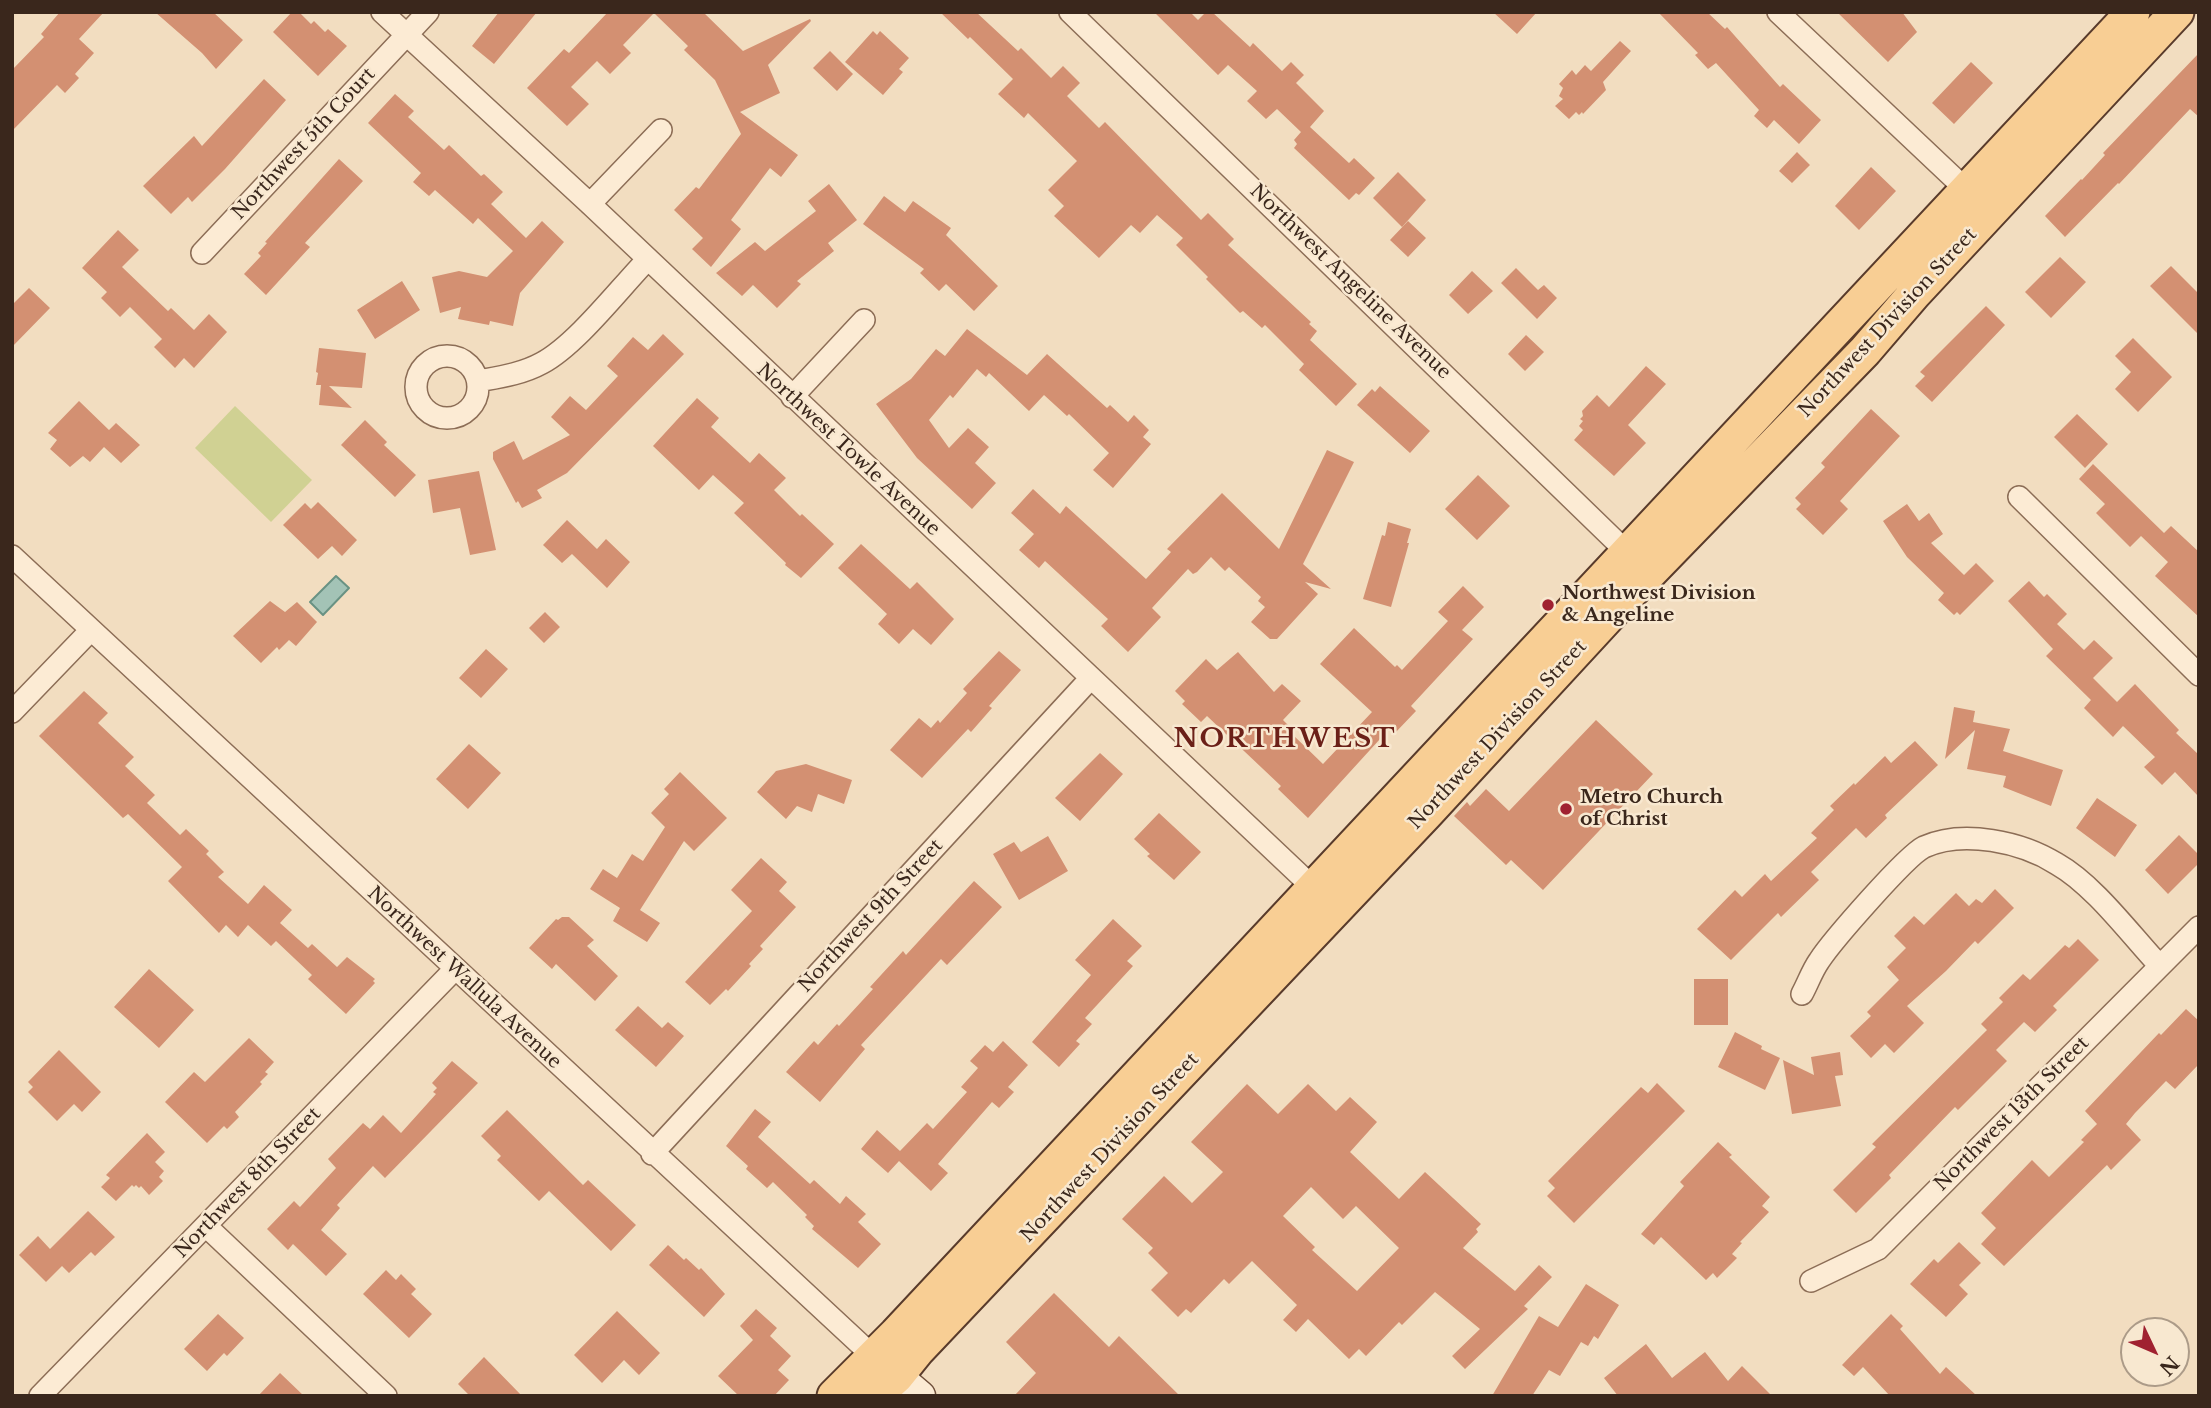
<!DOCTYPE html>
<html>
<head>
<meta charset="utf-8">
<style>
	body { margin:0 }
	#map { position:relative; width:2211px; height:1408px; overflow:hidden; background:#f2ddc0; font-family:"Libre Baskerville",serif }
	canvas { display:block }
	.frame { position:absolute; inset:0; border:14px solid #3a271c; pointer-events:none }
	.north { position:absolute; left:2120px; top:1317px; width:70px; height:70px; box-sizing:border-box; background:#f8e8d0; border:2px solid #ac9b88; border-radius:50%; rotate:134deg; font-size:19px; font-weight:700; line-height:28px; text-align:center; color:#3a271c }
	.north::after { content:''; display:block; margin:auto; width:24px; height:32px; background:#a02130; clip-path:polygon(50% 0,100% 100%,50% 72%,0 100%) }
</style>
</head>
<body>
<div id="map">
<canvas width="2211" height="1408"></canvas>
<div class="frame"></div>
<div class="north">N</div>
</div>
<script>
const g = document.querySelector('canvas').getContext('2d');
g.lineJoin = 'round';
function paint(path, color) {
  g.fillStyle = color;
  g.fill(path, 'evenodd');
}
function stroke(path, color, width, dash) {
  g.strokeStyle = color;
  g.lineWidth = width;
  g.lineCap = dash ? 'butt' : 'round';
  g.setLineDash(dash || []);
  g.stroke(path);
}
function label(font, color, halo, rows, align = 'center') {
  g.font = font + ' "Libre Baskerville",serif';
  g.lineWidth = 5;
  g.setLineDash([]);
  g.textBaseline = 'middle';
  g.strokeStyle = halo;
  g.fillStyle = color;
  for (const [text, x, y, turn = 0] of rows) {
    g.save();
    g.translate(x, y);
    g.rotate((+turn || 0) * Math.PI / 180);
    g.textAlign = isNaN(turn) ? turn : align;
    if (halo) g.strokeText(text, 0, 0);
    g.fillText(text, 0, 0);
    g.restore();
  }
}
paint(new Path2D(`
	M235,406L312,480L271,522L195,448Z`), '#d0d193');
const water = new Path2D(`
	M336,576L349,588L323,615L310,602Z`);
paint(water, '#a3c3b6');
stroke(water, '#699283', 2);
paint(new Path2D(`
	M60,12H104L79,39L94,53L75,74L79,78L65,93L57,85L12,131V70L44,37L41,34Z
	M155,12H213L243,40L216,69L202,53Z
	M292,12H299L311,24L314,21L325,32L328,29L347,46L318,76L273,32Z
	M499,12H537L494,64L472,46Z
	M608,12H703L743,51L810,19L811,21L768,65L780,93L740,112L798,155L781,177L770,168L731,220L741,229L711,267L692,249L703,238L674,210L696,187L699,189L741,134L715,80L684,50L688,46L654,13L623,45L631,53L610,74L597,61L571,87L589,104L567,126L527,88L564,49L569,53Z
	M940,12H976L1018,51L1021,48L1051,78L1063,66L1080,83L1067,96L1099,128L1105,122L1201,220L1208,213L1234,239L1228,245L1311,322L1309,324L1317,331L1310,340L1357,384L1336,406L1299,370L1304,364L1265,325L1262,328L1243,311L1240,313L1206,279L1208,277L1176,245L1183,238L1157,215L1140,233L1131,225L1099,258L1054,216L1064,206L1048,190L1077,161L1028,113L1024,118L998,94L1013,79L970,37L968,39Z
	M1154,12H1190L1198,20L1206,12H1212L1250,47L1253,43L1282,71L1291,62L1304,75L1296,83L1324,111L1310,127L1349,163L1354,158L1375,178L1359,195L1356,193L1349,200L1294,148L1297,144L1294,140L1301,132L1277,109L1266,119L1247,101L1257,91L1228,65L1218,75Z
	M1493,12H1537L1517,34Z
	M1658,12H1707L1725,29L1727,27L1780,87L1783,84L1821,120L1799,144L1774,120L1767,128L1754,116L1759,110L1716,63L1708,69L1695,55L1698,53Z
	M1837,12H1902L1917,32L1888,62Z
	M873,31L877,35L880,31L909,58L899,69L903,72L883,95L845,62Z
	M1620,41L1631,51L1603,82L1606,90L1583,114L1582,112L1579,115L1576,112L1569,119L1555,106L1563,99L1559,96L1563,88L1559,84L1572,70L1576,75L1585,65L1591,71Z
	M830,51L853,74L837,91L813,68Z
	M2199,53V117L2190,109L2119,184L2118,183L2065,237L2045,216L2081,179L2082,180L2105,155L2103,153Z
	M1971,62L1993,83L1954,124L1932,103Z
	M264,79L286,100L225,169L192,202L188,197L171,214L143,186L194,136L202,146Z
	M395,94L414,111L408,117L444,150L449,145L481,176L484,174L503,192L491,204L526,238L542,221L564,242L520,293L513,326L490,321L489,325L458,319L461,307L440,313L432,277L459,271L487,277L513,251L478,218L473,224L435,190L429,196L413,182L421,173L368,123Z
	M1797,152L1810,165L1792,183L1779,171Z
	M339,159L363,181L305,243L310,247L266,295L244,274L261,256L258,253L267,243L265,242Z
	M1871,167L1896,191L1859,230L1835,206Z
	M1398,172L1426,200L1402,227L1373,198Z
	M829,184L857,220L828,243L834,251L797,281L801,284L777,308L753,285L742,296L716,273L755,242L765,251L816,211L808,201Z
	M884,196L905,212L913,201L951,228L946,235L998,286L974,311L946,284L939,291L920,273L924,269L863,224Z
	M1408,221L1426,238L1408,257L1390,240Z
	M118,230L139,250L122,267L168,311L171,308L194,330L209,314L227,332L194,368L184,358L175,368L154,347L162,339L130,307L120,317L101,298L107,292L82,268Z
	M2060,257L2086,282L2051,318L2025,292Z
	M2171,266L2199,294V335L2150,286Z
	M1516,268L1538,290L1544,285L1557,298L1537,319L1501,283Z
	M1472,271L1493,291L1468,314L1449,295Z
	M402,281L420,310L375,339L357,310Z
	M29,288L50,308L12,347V305Z
	M1986,306L2005,325L1932,402L1915,386L1925,376L1920,372Z
	M967,329L1027,375L1047,354L1107,408L1110,405L1128,422L1134,415L1149,430L1143,437L1151,444L1113,488L1093,470L1109,453L1069,414L1067,416L1044,395L1029,411L989,373L986,377L977,369L953,398L950,395L929,420L949,448L968,428L989,447L975,463L996,483L972,509L917,458L876,404L911,379L936,349L945,356Z
	M663,334L684,354L567,473L537,490L542,498L522,508L518,501L516,503L493,459V452L514,441L523,460L570,435L551,417L570,396L586,410L618,376L607,366L633,337L648,350Z
	M1526,335L1544,352L1525,371L1508,354Z
	M2133,338L2172,377L2138,412L2115,389L2131,372L2115,356Z
	M319,348L366,353L362,388L329,386L352,408L319,405L321,385H316L318,373L316,372Z
	M1646,366L1666,384L1628,425L1646,443L1614,476L1574,440L1583,430L1579,426L1583,421L1580,419L1583,416L1582,411L1597,395L1609,407Z
	M1380,386L1430,431L1410,453L1357,405L1372,389L1375,392Z
	M697,398L719,418L711,427L750,463L759,453L786,478L774,490L800,516L802,514L834,544L801,578L785,565L786,563L734,513L744,503L713,475L699,490L653,446Z
	M79,401L109,430L116,423L140,445L121,463L104,447L90,462L83,456L70,467L50,449L57,440L48,433Z
	M1871,409L1900,436L1840,501L1848,509L1823,535L1796,509L1801,504L1795,498L1825,467L1821,463Z
	M2077,414L2108,444L2085,468L2054,437Z
	M365,420L387,442L384,445L416,475L395,497L341,445Z
	M1327,450L1354,462L1303,564L1331,589L1305,582L1318,594L1277,639H1270L1251,622L1265,607L1258,601L1261,597L1229,567L1225,571L1211,557L1197,572L1193,574L1188,569L1152,608L1161,617L1128,652L1101,626L1108,619L1045,561L1039,568L1019,550L1034,534L1011,513L1033,489L1060,514L1066,506L1146,579L1171,552L1167,549L1222,493L1279,549Z
	M2093,464L2164,533L2171,526L2199,552V617L2155,576L2168,562L2141,536L2130,547L2096,513L2105,504L2079,479Z
	M479,471L496,550L470,555L460,508L433,513L428,480Z
	M1478,475L1510,506L1477,540L1445,509Z
	M318,502L357,540L342,556L332,546L318,559L283,525L305,503L311,509Z
	M1907,504L1919,521L1929,513L1943,534L1931,543L1964,575L1976,563L1994,581L1960,615L1957,612L1954,615L1938,600L1944,593L1907,557L1883,521Z
	M567,520L597,549L606,539L630,562L607,588L572,554L562,563L543,545Z
	M1388,522L1411,529L1407,543H1409L1391,607L1363,599L1382,535L1385,536Z
	M861,544L910,589L917,582L954,619L931,645L913,629L899,644L878,624L887,614L838,568Z
	M2029,581L2044,597L2047,594L2067,614L2057,624L2084,650L2094,640L2113,658L2093,678L2117,702L2135,684L2179,730L2176,733L2199,755V797L2175,772L2162,785L2144,767L2155,757L2123,726L2113,737L2084,708L2091,700L2046,656L2053,649L2008,601Z
	M1463,586L1484,607L1462,630L1473,639L1411,706L1416,711L1395,733L1390,728L1308,818L1278,789L1281,786L1207,716L1201,722L1182,704L1185,701L1175,691L1206,659L1217,670L1238,652L1274,692L1282,684L1301,701L1283,720L1294,731L1292,734L1323,764L1372,712L1320,664L1354,628L1395,667L1397,665L1402,670L1448,621L1438,612Z
	M270,601L285,612L297,602L317,622L296,646L289,640L279,650L277,647L261,663L233,636Z
	M545,612L560,627L544,643L529,628Z
	M486,649L508,669L481,698L459,678Z
	M999,651L1021,670L989,706L992,708L971,732L968,729L922,778L890,750L919,718L931,728L938,720L940,723L967,693L963,689Z
	M84,691L108,713L98,723L134,757L125,766L155,795L147,803L180,835L186,829L209,851L206,854L224,872L218,877L248,904L264,885L292,910L280,923L308,948L312,944L337,967L347,957L375,979L373,981L375,983L346,1014L308,979L312,975L276,941L271,946L248,925L238,937L226,925L219,933L168,881L182,867L128,814L123,818L39,736Z
	M1954,707L1975,711L1973,722L2010,729L2003,751L2063,770L2051,806L2003,787L2006,776L1967,769L1975,730L1945,759Z
	M1596,720L1653,774L1543,890L1511,860L1506,865L1454,816L1467,802L1470,806L1486,789L1509,811Z
	M1915,741L1938,765L1885,815L1887,818L1866,838L1856,828L1811,872L1819,880L1781,917L1778,913L1731,960L1697,929L1735,890L1742,897L1765,874L1771,881L1817,838L1811,833L1834,810L1830,806L1854,783L1855,785L1885,756L1891,763Z
	M469,744L501,773L468,809L436,779Z
	M1100,753L1123,774L1080,821L1055,798Z
	M806,764L852,780L844,804L818,794L812,812L797,806L786,819L757,792L776,771Z
	M680,772L727,818L694,851L684,841L640,910L660,923L647,942L613,921L620,908L590,889L603,869L617,878L632,854L643,861L665,827L651,813L669,794L664,789Z
	M2097,798L2137,825L2115,857L2076,828Z
	M1159,813L1201,852L1174,880L1147,856L1150,854L1134,839Z
	M2179,835L2199,855V863L2168,894L2145,870Z
	M1048,836L1068,871L1019,900L993,854L1014,842L1021,852Z
	M761,858L787,882L779,891L796,907L760,946L763,949L749,964L751,966L728,991L726,989L710,1005L685,982L752,911L731,890Z
	M974,881L1002,907L947,965L941,959L861,1045L865,1049L820,1102L786,1072L814,1041L818,1045L837,1024L839,1026L873,989L870,987L903,951L906,955Z
	M1995,889L2014,908L1978,944L1975,941L1946,971L1907,1006L1924,1023L1894,1053L1885,1044L1871,1058L1850,1036L1871,1016L1867,1012L1899,980L1887,967L1906,948L1894,936L1914,916L1924,925L1956,893L1969,906L1976,899L1982,903Z
	M562,917H569L594,940L587,946L618,976L595,1001L556,964L552,969L529,948L556,919L558,920Z
	M1113,919L1142,946L1127,961L1133,966L1085,1018L1092,1024L1076,1041L1080,1044L1059,1067L1032,1042L1091,975L1075,960Z
	M2078,939L2099,960L2053,1006L2057,1010L2035,1032L2024,1022L1996,1050L2007,1061L1958,1110L1955,1107L1889,1175L1891,1178L1856,1213L1833,1190L1876,1147L1872,1144L1987,1030L1981,1024L2003,1002L1999,998L2023,974L2030,980L2065,945L2069,948Z
	M149,969L194,1010L159,1048L114,1007Z
	M1694,979H1728V1025H1694Z
	M638,1006L662,1028L668,1022L684,1036L656,1067L615,1030Z
	M2186,1009L2199,1021V1064L2175,1089L2166,1081L2135,1113L2126,1124L2141,1140L2111,1170L2107,1165L2004,1266L1981,1244L1996,1228L1981,1213L2032,1160L2049,1177L2084,1142L2081,1140L2097,1124L2085,1111L2159,1033L2161,1035Z
	M1735,1032L1762,1046L1761,1049L1780,1058L1765,1090L1718,1067Z
	M249,1038L274,1062L265,1072L268,1074L260,1082L262,1084L235,1112L239,1117L227,1129L224,1126L207,1143L165,1102L194,1072L205,1082Z
	M1003,1041L1028,1065L1008,1087L1014,1092L999,1108L992,1102L938,1164L948,1173L931,1191L899,1161L888,1173L861,1149L877,1130L900,1151L927,1123L933,1129L967,1092L961,1087L978,1068L970,1061L985,1045L993,1052Z
	M59,1050L101,1092L82,1112L74,1104L57,1121L28,1092L33,1087L28,1082Z
	M1840,1052L1843,1075L1835,1076L1841,1106L1792,1114L1783,1060L1814,1075L1811,1057Z
	M452,1061L478,1083L385,1178L373,1166L337,1205L340,1208L321,1230L347,1254L326,1276L293,1244L288,1250L267,1229L294,1201L300,1207L336,1168L328,1159L363,1123L370,1129L383,1115L401,1133L436,1094L433,1092L437,1088L432,1083Z
	M1657,1083L1685,1111L1574,1223L1547,1196L1555,1188L1548,1181L1641,1087L1648,1093Z
	M1247,1084L1278,1114L1308,1084L1336,1111L1350,1097L1377,1122L1350,1152L1399,1199L1425,1172L1481,1224L1476,1229L1478,1232L1463,1248L1515,1291L1539,1265L1552,1277L1524,1306L1528,1309L1465,1369L1452,1356L1480,1329L1435,1292L1402,1325L1399,1322L1366,1356L1359,1349L1349,1359L1308,1319L1296,1332L1283,1320L1297,1305L1252,1261L1229,1284L1224,1279L1191,1313L1186,1309L1178,1317L1151,1290L1168,1273L1148,1253L1153,1248L1122,1219L1164,1176L1192,1203L1223,1172L1191,1142ZM1311,1187L1343,1219L1356,1206L1399,1248L1357,1291L1312,1250L1315,1247L1283,1216Z
	M755,1109L771,1122L758,1137L810,1184L814,1180L840,1204L846,1196L866,1214L858,1222L881,1244L858,1268L812,1229L814,1226L805,1217L807,1215L773,1182L767,1188L746,1169L748,1166L726,1146Z
	M507,1110L583,1185L588,1180L636,1225L611,1251L549,1191L539,1201L497,1160L501,1156L481,1136Z
	M147,1133L165,1152L155,1162L164,1171L159,1177L163,1181L149,1195L141,1186L139,1188L136,1185L134,1187L132,1185L116,1201L101,1187L110,1178L106,1175Z
	M1718,1142L1732,1155L1729,1157L1770,1197L1762,1206L1769,1212L1740,1242L1742,1243L1732,1254L1737,1258L1717,1278L1713,1273L1706,1280L1661,1237L1654,1245L1641,1234L1684,1186L1680,1182Z
	M88,1211L115,1237L95,1256L91,1252L69,1273L62,1266L46,1282L19,1255L38,1236L50,1249Z
	M1959,1242L1981,1263L1959,1285L1968,1294L1946,1317L1910,1284L1934,1259L1938,1263Z
	M668,1245L684,1260L686,1258L699,1270L701,1268L725,1294L704,1317L649,1265Z
	M386,1270L396,1280L401,1274L416,1289L411,1294L432,1314L409,1338L363,1294Z
	M1586,1284L1619,1305L1598,1339L1594,1336L1588,1346L1581,1342L1560,1376L1549,1370L1532,1396H1492L1539,1316L1558,1327Z
	M1054,1293L1109,1347L1119,1336L1180,1396H1014L1036,1373L1006,1342Z
	M756,1309L777,1328L770,1336L791,1356L778,1370L789,1380L774,1396H739L718,1376L753,1340L740,1326Z
	M617,1311L660,1353L639,1375L624,1360L602,1383L574,1355Z
	M218,1314L244,1338L227,1356L224,1353L207,1371L184,1349Z
	M1891,1314L1903,1326L1900,1329L1940,1374L1946,1367L1977,1396H1890L1863,1367L1854,1376L1842,1365Z
	M1646,1344L1672,1378L1705,1352L1728,1381L1742,1366L1772,1396H1618L1604,1378Z
	M484,1357L522,1396H470L458,1384Z
	M280,1373L304,1396H258Z`), '#d39072');
const street = new Path2D(`
	M382,12L590,204L1321,895
	M1070,12L1634,559
	M1778,12L1975,198
	M590,204L661,130
	M202,253L428,12
	M416 387a31 31 0 1 1 62 0a31 31 0 1 1-62 0Z
	M478,381C500,377 522,374 542,363C576,345 619,289 647,260
	M792,397L864,320
	M2019,497L2199,675
	M12,556L874,1357
	M12,712L90,631
	M1802,994C1808,983 1812,971 1819,961C1832,941 1906,856 1924,847C1963,829 2022,842 2057,864C2094,885 2130,934 2159,965
	M652,1154L1090,679
	M206,1226L386,1396
	M1811,1281L1878,1249L2199,927
	M40,1396L455,969`);
const secondary = new Path2D(`
	M880,1362L920,1396`);
const primary = new Path2D(`
	M834,1396L896,1334L2133,12
	M875,1396L897,1376L918,1350L1427,813L1629,594L1865,351L1914,294L2177,12`);
stroke(street, '#8c6d56', 24);
stroke(secondary, '#6e4e39', 33);
stroke(primary, '#593b2b', 37);
stroke(street, '#fcebd4', 21);
stroke(secondary, '#fcebd4', 30);
stroke(primary, '#f8ce94', 33);
for (const [x, y, r, color] of [
	[1548,605,7,"#a02130"],
	[1566,809,7,"#a02130"]
]) {
  const dot = new Path2D();
  dot.arc(x, y, r, 0, 2 * Math.PI);
  g.fillStyle = color;
  g.fill(dot);
  stroke(dot, '#f8e8d0', 2.5);
}
label('19px', '#3a271c', '#f8e8d0', [
	["Northwest 5th Court",304,144,-47],
	["Northwest Angeline Avenue",1350,282,44],
	["Northwest Division Street",1888,323,-47],
	["Northwest Towle Avenue",848,450,43],
	["Northwest Division Street",1498,735,-47],
	["Northwest 9th Street",871,916,-47],
	["Northwest Wallula Avenue",464,978,43],
	["Northwest 13th Street",2012,1114,-45],
	["Northwest Division Street",1110,1148,-47],
	["Northwest 8th Street",248,1183,-46]
]);
label('bold 19px', '#3a271c', '#f8e8d0', [
	["Northwest Division",1562,594],
	["& Angeline",1562,616],
	["Metro Church",1580,798],
	["of Christ",1580,820]
], 'left');
g.letterSpacing = '2px';
label('bold 26px', '#6b2018', '#f8e8d0', [
	["NORTHWEST",1285,740]
]);
g.letterSpacing = '0px';
</script>
</body>
</html>
